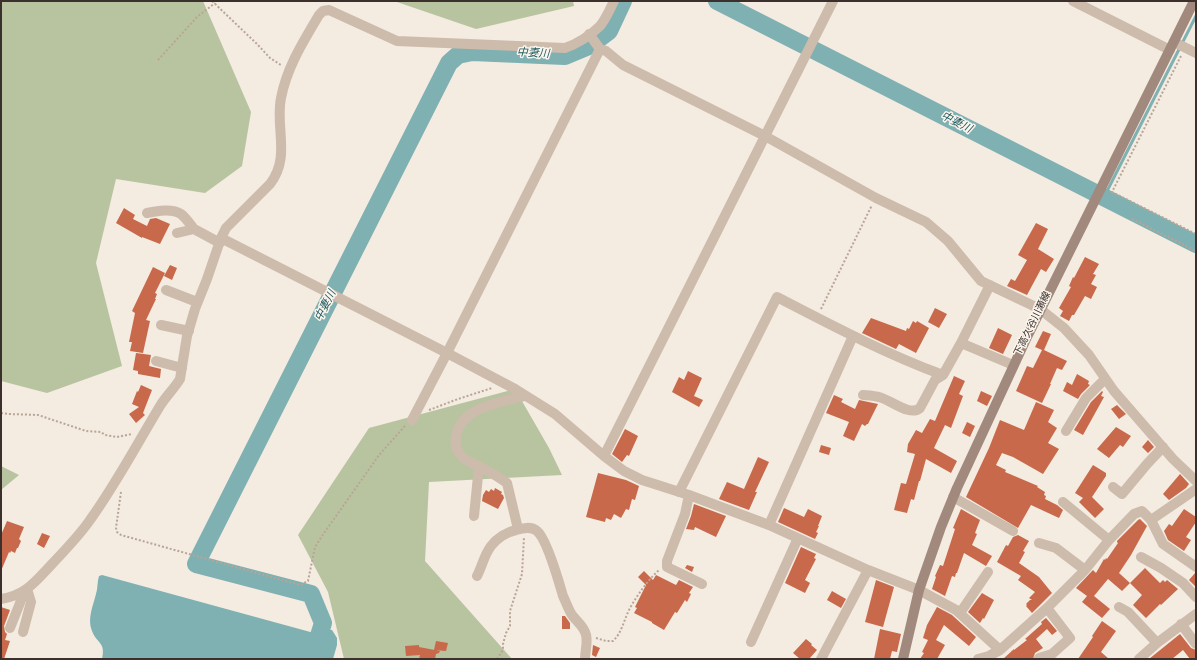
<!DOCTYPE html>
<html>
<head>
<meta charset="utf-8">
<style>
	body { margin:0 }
	#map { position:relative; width:1197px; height:660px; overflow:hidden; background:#f4ebe1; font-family:"Source Sans 3",sans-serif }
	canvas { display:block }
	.frame { position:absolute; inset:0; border:2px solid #3b302b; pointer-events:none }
</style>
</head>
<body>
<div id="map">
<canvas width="1197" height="660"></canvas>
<div class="frame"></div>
</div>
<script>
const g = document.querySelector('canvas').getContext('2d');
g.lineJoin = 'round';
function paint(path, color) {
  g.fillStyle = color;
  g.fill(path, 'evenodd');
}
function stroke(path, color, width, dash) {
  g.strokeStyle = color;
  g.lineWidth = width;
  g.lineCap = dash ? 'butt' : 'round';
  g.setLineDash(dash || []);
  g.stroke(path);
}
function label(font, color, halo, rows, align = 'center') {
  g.font = font + ' "Source Sans 3","Noto Sans JP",sans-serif';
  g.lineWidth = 3;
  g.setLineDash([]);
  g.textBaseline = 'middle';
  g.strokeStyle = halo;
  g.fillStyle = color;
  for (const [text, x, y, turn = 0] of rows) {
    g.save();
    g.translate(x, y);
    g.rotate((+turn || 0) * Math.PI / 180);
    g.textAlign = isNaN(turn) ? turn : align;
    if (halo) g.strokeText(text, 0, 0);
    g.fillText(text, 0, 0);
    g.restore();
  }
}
paint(new Path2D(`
	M1,1H203L251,112L242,166L205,193L116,179L96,263L122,366L47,393L1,381Z
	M394,1H573L574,6L476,29Z
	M515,389L549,448L562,475L429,482L425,561L512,659H344L328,592L298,535L369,428Z
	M1,466L19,475L1,490Z`), '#b8c4a0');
paint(new Path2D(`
	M102,575L314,633L325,629L332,630L337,638V645L333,659H102C106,642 97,644 92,631C87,619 93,606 96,594C98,588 97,582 99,576Z`), '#7fb0b2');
stroke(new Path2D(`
	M1104,197L1196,16`), '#7fb0b2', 3);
stroke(new Path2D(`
	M717,1L1196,244
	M311,659L312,658L323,623L311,594L196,564L202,552L449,63L458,55L472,52L565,56L589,46L609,31L623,1`), '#7fb0b2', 18);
paint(new Path2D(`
	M124,208L135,215L133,219L147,226L150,219L156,218L170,224L160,244L142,237V238L116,223Z
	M1036,223L1048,229L1038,249L1054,259L1046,272L1041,269L1027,295L1007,286L1011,279L1015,281L1027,260L1018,255Z
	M1085,257L1099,264L1093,274L1096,275L1091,284L1097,287L1091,299L1085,296L1074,315H1072L1069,321L1060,316L1063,311L1059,308L1071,287L1069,286L1073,277L1074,278Z
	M170,265L177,268L172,280L164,276Z
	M153,267L165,273L155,293L157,294L155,299H156L146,320L150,321L143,353L130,351L132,342H129L135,313L132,311Z
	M935,308L947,314L939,328L928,322Z
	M871,318L906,331L907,328L909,329L913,321L916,323L917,321L929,328L916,353L899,344L896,349L862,333Z
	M998,328L1012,335L1003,354L989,348Z
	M1043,331L1051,334L1044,350L1067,361L1062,370L1057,368L1050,384H1051L1042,403L1016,391L1027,366L1033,368L1042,350L1035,347Z
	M136,353L151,355L149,366L161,369L160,378L138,374V371L133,370Z
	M688,371L702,378L694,396L703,400L699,407L672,392L679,377L684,380Z
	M1077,374L1089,381L1088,384L1090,385L1081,394L1078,399L1063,391L1067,382L1072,385Z
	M954,376L965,381L959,394L963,396L951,428L945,425L934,448L957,461L951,473L926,459L920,481H919L914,500L911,499L907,513L894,510L901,483L906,484L915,454L907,452L908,444L916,430L922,433L930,419L935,421Z
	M141,385L152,390L143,413L145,415L136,423L129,414L139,407L132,404L137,391L138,392Z
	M981,391L992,396L987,406L977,401Z
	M1102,391L1103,392L1101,396L1104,397L1083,435L1074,430L1091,402Z
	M834,395L843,399L841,402L855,409L859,400L878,404L868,424H867L865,426L862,424L854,441L843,436L849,422L826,413Z
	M1036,402L1054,410L1048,422L1057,428L1048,443L1059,449L1043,474L1013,457L1002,453L996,465L1006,470L1005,472L1038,486L1037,487L1045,492L1044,495L1046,496L1045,499L1057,505L1063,510L1059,518L1031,505L1018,528L966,497L989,448L1000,420L1024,430Z
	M1117,405L1126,414L1119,419L1111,409Z
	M967,422L975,426L970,437L962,433Z
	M1116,427L1131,436L1123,447L1120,445L1109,458L1097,449Z
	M625,429L638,436L629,456L627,455L622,462L612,454Z
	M1148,440L1154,447L1148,453L1142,447Z
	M821,445L831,448L829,455L819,452Z
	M758,457L769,462L755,492H757L749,510L719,499L727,482L744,489Z
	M1093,465L1106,473V476L1092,497L1104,509L1095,518L1079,502L1083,498L1075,493Z
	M598,473L626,480L639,486L635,500L632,499L629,510L626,509L621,518L614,514L611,520L606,518L605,522L586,517Z
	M1180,474L1189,484L1186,488L1169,500L1163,494Z
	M495,488L502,492L501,494L503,495L504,498L498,509L482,501L483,495L486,490L489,492L491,489L494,491Z
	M694,504L726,516L716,537L695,527L694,530L686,529L691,516Z
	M784,508L804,517L808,509L822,516L818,526H819L816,532L818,533L815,539L778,522Z
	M961,509L980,520L975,533L977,534L972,545L992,556L986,566L964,553L957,573H956L955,577L952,576L945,596L932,589L936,577L935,576L940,565L943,566L955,529L953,528Z
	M1184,509L1196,517V522L1186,537L1191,540L1184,551L1168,540L1164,531L1169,524L1172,526Z
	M1140,519L1147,526L1131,555L1119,573L1130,583L1122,591L1108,579L1094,596L1110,609L1102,618L1082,602L1087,596L1076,588L1093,570L1096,573L1104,559L1105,560L1106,558L1107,559L1118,543L1117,542V541L1138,520Z
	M7,521L24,527L19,539L21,541L18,548H17L15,553L11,551L10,553L9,552L1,571V535Z
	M42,533L50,536L44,548L37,544Z
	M1018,535L1029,541L1023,551L1025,552L1019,563L1039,577L1052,593L1032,613L1026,606L1027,605L1026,604L1030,600H1032L1029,598L1035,592L1018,580L1021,576L997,562L1006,545L1008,546L1013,537Z
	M801,547L816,554L814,558L816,559L805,580L810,583L805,593L785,583Z
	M687,565L694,567L692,572L685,568Z
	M1145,568L1160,583L1163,580L1165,582L1167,580L1178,589L1161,605L1160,604L1146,618L1133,605L1142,595L1130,583Z
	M644,571L653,580L656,575L676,585L679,580L693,587L689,593L691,594L687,602L685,600L677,613L675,612L664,630L652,623V622L634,613L637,608L635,607L646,585L638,577Z
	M1195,573H1196V587L1189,580Z
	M876,580L894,587L883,627L865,622Z
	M832,591L846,599L841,608L827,600Z
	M982,593L994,600L984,619L983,618L980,623L968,612Z
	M1,607L10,610L4,626L5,632L7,634L5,640L10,641L4,659H1Z
	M937,607L952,615L976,637L969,646L944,625L936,640L945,645L937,659H920L924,653L922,652L928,640L923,638L927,625Z
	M562,616H565L570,623V629H562Z
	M1046,618L1057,631L1052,635L1047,629L1036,639L1043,648L1035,653L1033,659H1003L1014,649V650L1027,640L1025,639L1042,624L1041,622Z
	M1102,621L1116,631L1101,652L1109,659H1078L1093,637L1092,636Z
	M880,629L901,634L897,652L892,651L890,659H874Z
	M1180,634L1191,648L1196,650V659H1190L1183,650L1172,659H1149Z
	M806,639L812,644L811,645L817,650L809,659H800L793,653Z
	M436,641L448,643L446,651L434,650Z
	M419,645V647L440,651L439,653L436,654L435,659H419L420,655L406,656L405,646Z
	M593,645L600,648L596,657L592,655Z`), '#c8694b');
stroke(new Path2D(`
	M212,1L257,44L270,58L281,65
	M1181,56L1112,192L1196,234
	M158,60L197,17L215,3
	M1132,219L1196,251
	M821,309L872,205
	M429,410L458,399L492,388
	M1,413L9,414L38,415L86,431L101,432L105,435L117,437L132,434
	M121,492L116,528L117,532L121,535L300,585L308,581L315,547L322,536L379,455L405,426
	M596,638L606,641H613C622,633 624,619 630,608C638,594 648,580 659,570
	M497,659L503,650V644L506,633L510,626V611L522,574L524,537`), '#b9a596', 2, [2, 2]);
stroke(new Path2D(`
	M1073,1L1170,50
	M589,34L600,49L606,51L623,65L765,136L876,198L926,222L948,241L981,281L1040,309L1064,328L1089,355L1114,391L1173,459L1196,481
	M1174,42L1196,53
	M147,213C157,211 172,208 181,214C186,218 190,224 194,229
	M177,233L194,229L220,243
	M221,238L447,353L515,389L555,414L604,456L624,471L642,480L689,495L769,525L868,570L919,590L956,610L1000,650
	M166,290L197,302
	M161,325L189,331
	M961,343L1013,365
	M156,361L182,368
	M863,395C869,395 874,396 879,397C891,400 910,417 920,408L935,380L943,375L961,343L990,285
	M412,420L447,353L600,49
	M1066,431L1086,398L1105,379
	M604,456L833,1
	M1113,487L1122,494L1147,464L1163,447
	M679,492L777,297C831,325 886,354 943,375
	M689,495L685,514L667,561V567L702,584
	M953,497L1013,531
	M1063,502L1109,540
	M474,516L479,466
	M1151,520L1196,489
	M769,525L853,336
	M518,529L507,483C500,478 492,473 484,469C477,465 468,462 462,457C457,451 454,445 456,437C460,407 501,402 525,396
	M1039,543L1056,548L1085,570
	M1141,557L1161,568L1183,583L1196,597
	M477,576C482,567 484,555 491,546C497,538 507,532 516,530C523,528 531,526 537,531C546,538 559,582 563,596C566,602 568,609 572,615C577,622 584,626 586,635C588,643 585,651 585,659
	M1,599C26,595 36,581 52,564C65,550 79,536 90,520C116,484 137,444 160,406C166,396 174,389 180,379L187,336L195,309L207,279L221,238L226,228L270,184C291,157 275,128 281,98C287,67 303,42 319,15L323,11L329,10L397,41L565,48C577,44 591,35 600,26C606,19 610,9 614,1
	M1119,607L1128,612L1157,643
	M960,613L988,572
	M1181,624L1196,644
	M10,628L20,603L23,592
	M23,632L31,602L27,589
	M751,642L798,538
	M1039,658L1052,654L1070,638L1047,608
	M821,659L868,570
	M978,659L989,656L1000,650L1047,608L1085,570L1109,540L1134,514L1142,511L1151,520L1163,544L1196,567
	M1139,659L1157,643L1196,614`), '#cdbbac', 10);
stroke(new Path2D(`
	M903,659L919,590L941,527L957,488L1027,337L1194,1`), '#a18a7d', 10);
label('10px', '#3b302b', '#fbf5ee', [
	["下高久谷川瀬線",1033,324,-64]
]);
label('italic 11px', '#1f5a5e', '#fbf5ee', [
	["中妻川",533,54,3],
	["中妻川",956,123,27],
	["中妻川",326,306,-63]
]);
</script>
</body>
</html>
